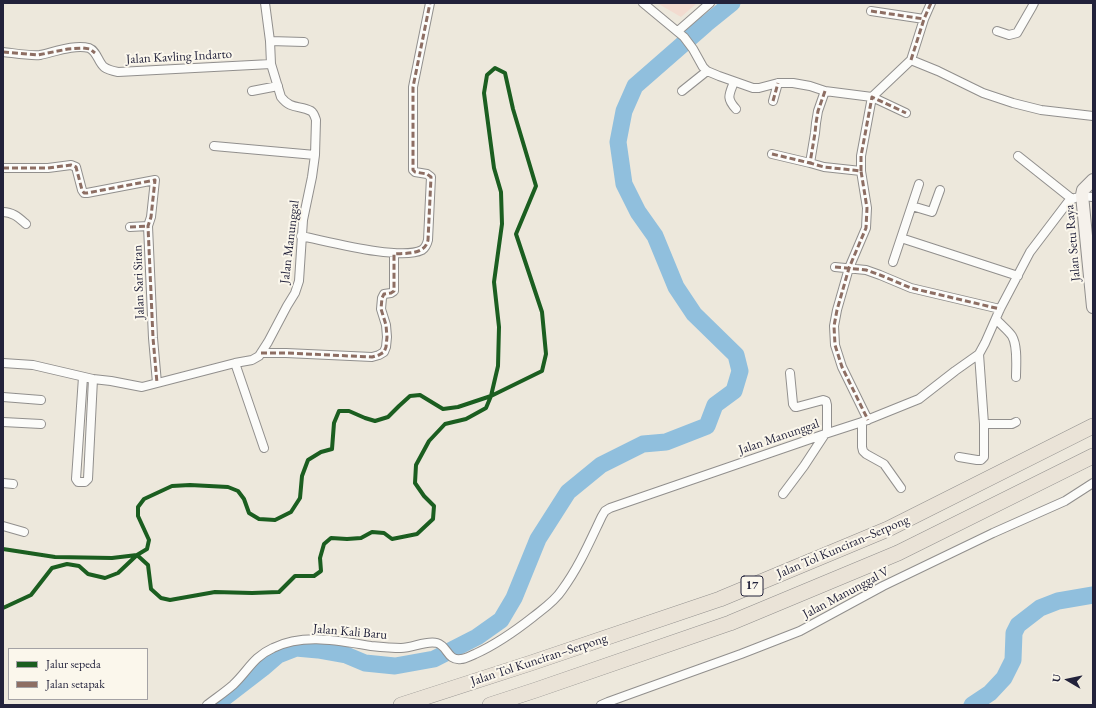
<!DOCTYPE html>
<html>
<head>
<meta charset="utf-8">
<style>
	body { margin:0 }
	#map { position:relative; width:1096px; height:708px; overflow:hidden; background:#ede8dc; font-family:"EB Garamond",serif }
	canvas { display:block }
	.frame { position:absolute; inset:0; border:4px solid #22223b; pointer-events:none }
	.legend { position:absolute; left:8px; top:648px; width:140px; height:52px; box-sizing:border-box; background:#fbf7ec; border:1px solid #a4a2a5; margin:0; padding:5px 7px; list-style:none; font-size:12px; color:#22223b }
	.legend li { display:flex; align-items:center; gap:8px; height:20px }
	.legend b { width:20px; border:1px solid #a4a2a5 }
	.north { position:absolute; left:1048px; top:660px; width:40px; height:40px; -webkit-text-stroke:3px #fbf7ec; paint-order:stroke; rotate:279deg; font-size:11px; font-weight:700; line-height:16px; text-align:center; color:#22223b }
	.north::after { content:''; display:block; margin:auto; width:14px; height:18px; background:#22223b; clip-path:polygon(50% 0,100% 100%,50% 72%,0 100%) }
</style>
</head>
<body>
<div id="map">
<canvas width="1096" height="708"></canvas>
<div class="frame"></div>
<ul class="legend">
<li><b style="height:5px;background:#1b5e20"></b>Jalur sepeda</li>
<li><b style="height:5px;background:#8d6e63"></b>Jalan setapak</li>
</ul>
<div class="north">U</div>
</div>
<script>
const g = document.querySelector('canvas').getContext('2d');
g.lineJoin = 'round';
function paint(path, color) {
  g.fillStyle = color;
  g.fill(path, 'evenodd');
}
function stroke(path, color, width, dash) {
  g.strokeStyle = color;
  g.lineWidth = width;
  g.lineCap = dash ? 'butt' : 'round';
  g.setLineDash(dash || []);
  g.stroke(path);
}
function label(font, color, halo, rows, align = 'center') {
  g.font = font + ' "EB Garamond",serif';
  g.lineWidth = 4;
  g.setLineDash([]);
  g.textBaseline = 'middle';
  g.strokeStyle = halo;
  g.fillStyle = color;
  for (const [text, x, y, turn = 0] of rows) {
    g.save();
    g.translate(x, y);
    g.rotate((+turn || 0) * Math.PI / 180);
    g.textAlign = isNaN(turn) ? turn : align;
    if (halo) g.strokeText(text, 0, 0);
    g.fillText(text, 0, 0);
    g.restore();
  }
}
paint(new Path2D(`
	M657,3H697L681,17Z`), '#f2dbd0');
stroke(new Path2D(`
	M215,705L263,668L278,655L296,648L318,650L346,655L365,663L395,666L434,659L477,637L501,620L514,598L538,539L568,492L601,465L643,444L666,442L707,426L715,405L734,391L740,371L736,355L694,314L676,287L655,236L638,212L624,184L618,142L624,111L635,86L706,24L732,3
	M972,705L990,693L1004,678L1013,660L1014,633L1018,625L1040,608L1058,601L1093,595`), '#90bfdd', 17);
const street = new Path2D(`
	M643,3L684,37L693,49L703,67L707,71L719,76L753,88H759L778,83H793L810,86L825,91L872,97L911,60L938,71L983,93L1013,103L1041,110L1093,116
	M871,11L924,19
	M678,31L710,3
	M997,31L1009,35L1017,33L1032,7L1034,3
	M270,41L304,42
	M3,52C13,53 30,56 40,55C54,52 75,44 89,48C97,51 98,62 104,67C108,70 113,71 118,72L271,64
	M911,60L924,19L931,3
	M734,82C729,95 726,98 736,109
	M252,91L278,86
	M682,91L707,71
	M825,91L818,111L816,123L815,133L810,163L824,167L861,171L867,208L866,228L849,268L837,310L834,326L835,345L842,367L868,420
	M773,101L778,83
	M214,146L315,155
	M772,154L810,163
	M1018,156L1072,199
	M3,168H48L71,165L76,167L82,190L84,193H87L155,180L151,217L148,226L153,338L157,383
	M861,171V156L872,97L906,113
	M912,206L932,212L940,190
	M3,212C13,212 19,218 26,224
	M130,227L148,226
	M301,236C327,241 400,261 422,250C425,248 427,244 428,240L431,177L427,174L415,172L413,170V87L430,3
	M901,238L1018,276
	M893,262L919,184
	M835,267L866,270L880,275L911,288L1000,309
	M996,319C1001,325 1008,330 1012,336C1018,346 1016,366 1016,377
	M261,353H286L372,357L379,355L384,352L386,347L387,337L386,325L381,309L382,298L384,294L391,293L394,291V254
	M3,363L33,365L93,379L111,381L142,387L235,363L252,360L259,356L268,342L287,306L295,293L299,281L303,220L312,177L315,155L316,120C315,117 314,113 311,111C300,105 291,110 281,97L271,64L270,41L265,3
	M235,363L264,448
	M790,373L793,404L795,407H797L823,400L826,401L827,405V433
	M83,377L76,479L78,482H85L88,479L93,379
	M3,397L41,400
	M3,422L41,424
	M862,422V447L863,451L866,454L884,464L901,488
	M984,424H1012L1016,422
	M959,457L977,460H981L984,457V424L979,354
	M3,483L13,484
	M783,494L804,466L825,434
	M3,526L24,532
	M207,705C216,698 225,692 233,685C248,671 253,657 273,648C304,633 339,641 371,646C381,647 392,648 401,648C413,648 426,640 437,643C448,646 447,661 461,659C465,659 470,656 475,654C497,644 514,632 533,617C543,609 555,601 562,590C579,567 590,541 602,516L605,511L610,508L825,434L862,422L919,399L955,371L979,354L985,343L1000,309L1030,252L1068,202C1075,196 1084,196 1093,197
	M601,705L608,702L741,654L800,631L883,586L993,533L1065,501L1093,483`);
const secondary = new Path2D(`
	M1093,180L1083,190L1082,195L1093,307`);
const highway = new Path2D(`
	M401,705L531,663L720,599L888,529L1093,426
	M490,705L536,690L730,623L898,553L1093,456`);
stroke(street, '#918f8d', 10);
stroke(secondary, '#918f8d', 14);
stroke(highway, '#918f8d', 16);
stroke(street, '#fcfcfa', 8);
stroke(secondary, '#f5f1eb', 12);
stroke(highway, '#eae3d7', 15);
stroke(new Path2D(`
	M871,11L924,19
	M3,52L38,55L68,49L83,48L90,49L95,53
	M911,60L924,19L931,3
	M825,91L818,111L816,123L815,133L810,163L824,167L861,171L867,208L866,228L849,268L837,310L834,326L835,345L842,367L868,420
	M773,101L778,83
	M772,154L810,163
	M3,168H48L71,165L76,167L82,190L84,193H87L155,180L151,217L148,226L153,338L157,383
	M861,171V156L872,97L906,113
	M130,227L148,226
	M835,267L866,270L880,275L911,288L1000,309
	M261,353H286L372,357L379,355L384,352L386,347L387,337L386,325L381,309L382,298L384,294L391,293L394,291V254C406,253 425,255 428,240L431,177L427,174L415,172L413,170V87L430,3`), '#8d6e63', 3, [6, 3]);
stroke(new Path2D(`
	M3,549L55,557L112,558L137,555L147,549L149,540L138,516V507L144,499L172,486L190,485L228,487L238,491L244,499L249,513L259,519L275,520L291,512L300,498L302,476L308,460L321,452L332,449L334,423L339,411H349L365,418L375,421L388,417L399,406L410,396L420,395L443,409L458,407L491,396L542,371L546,354L542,312L516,234L536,186L513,109L505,73L495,68L487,75L484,93L494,168L501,192L502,224L494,282L499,327L498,366L491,396L486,408L466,419L445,424L429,441L416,465L415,483L424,496L434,506L433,519L417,534L392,539L384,533L372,532L361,538L347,539L331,538L324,544L320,558L321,571L314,576H295L279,592L252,593L215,592L170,600L161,598L151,589L148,565L137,555L118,573L105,578L88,574L79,566L67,564L52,568L31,595L3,608`), '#1b5e20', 4);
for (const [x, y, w] of [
	[752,586,22]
]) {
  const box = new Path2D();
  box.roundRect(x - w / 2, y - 10, w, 20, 3);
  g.fillStyle = '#fbf7ec';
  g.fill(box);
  stroke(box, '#22223b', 1);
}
label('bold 12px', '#22223b', null, [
	["17",752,586]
]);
label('13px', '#22223b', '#fbf7ec', [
	["Jalan Kavling Indarto",179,57,-3],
	["Jalan Manunggal",290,242,-83],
	["Jalan Setu Raya",1073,243,-95],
	["Jalan Sari Siran",139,282,-92],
	["Jalan Manunggal",779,437,-19],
	["Jalan Tol Kunciran–Serpong",843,547,-23],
	["Jalan Manunggal V",846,593,-28],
	["Jalan Kali Baru",350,632,5],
	["Jalan Tol Kunciran–Serpong",539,660,-18]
]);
</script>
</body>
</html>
